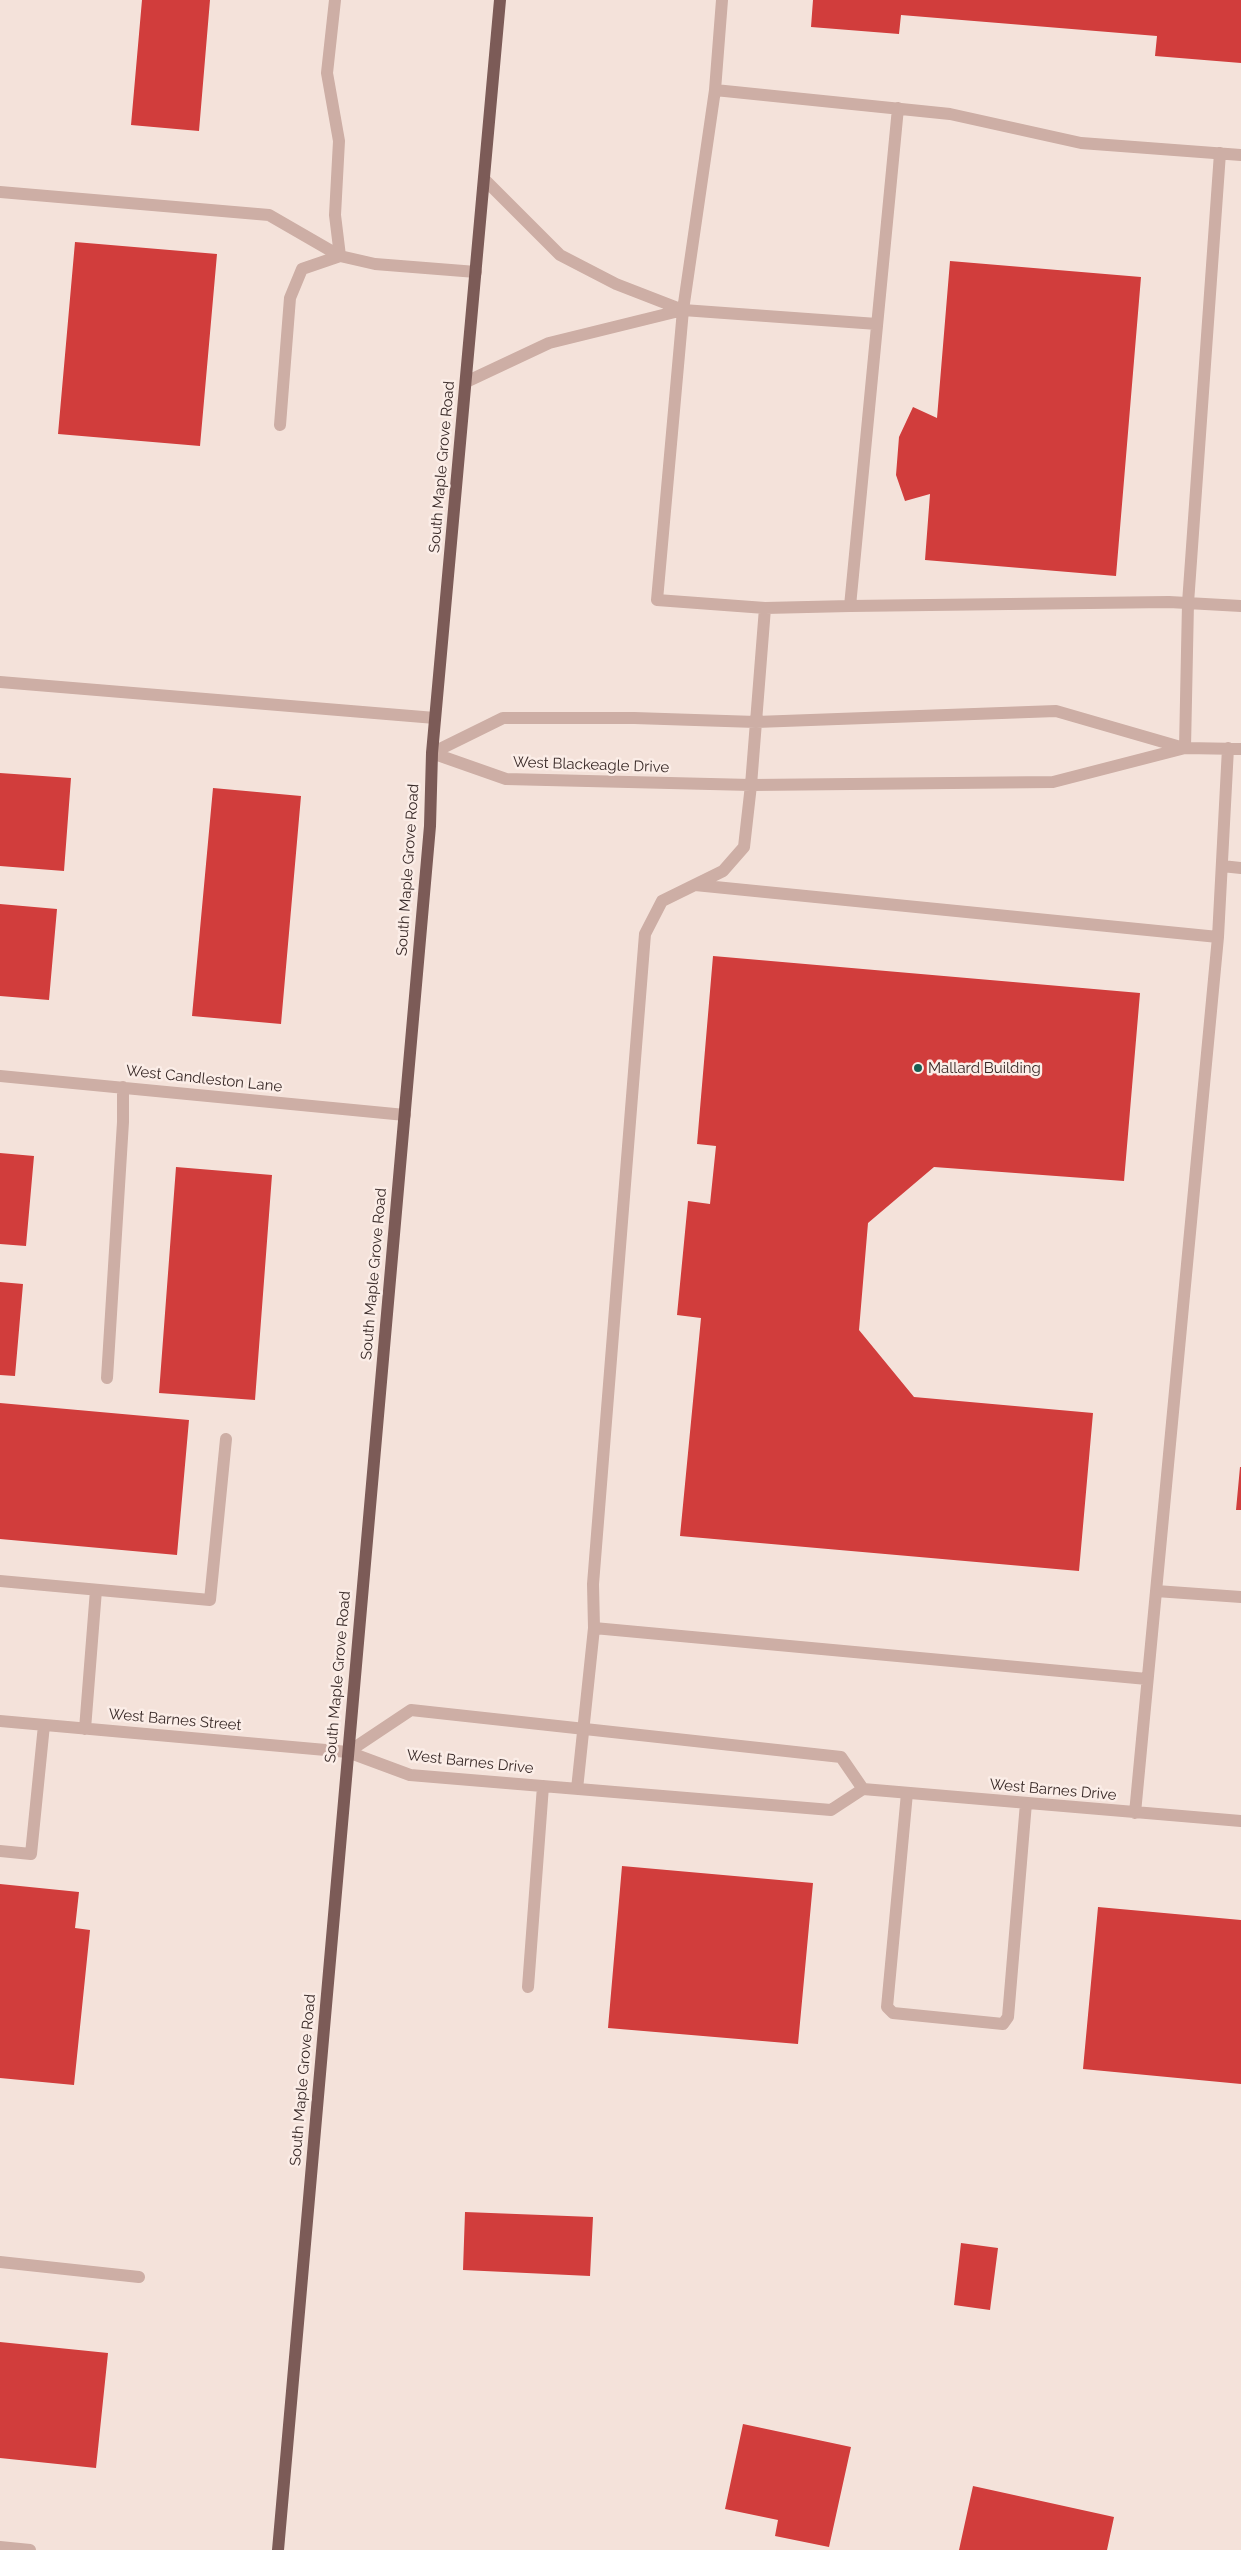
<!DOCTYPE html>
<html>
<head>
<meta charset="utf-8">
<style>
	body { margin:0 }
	canvas { display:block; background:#f4e2da }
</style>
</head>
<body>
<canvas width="1241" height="2550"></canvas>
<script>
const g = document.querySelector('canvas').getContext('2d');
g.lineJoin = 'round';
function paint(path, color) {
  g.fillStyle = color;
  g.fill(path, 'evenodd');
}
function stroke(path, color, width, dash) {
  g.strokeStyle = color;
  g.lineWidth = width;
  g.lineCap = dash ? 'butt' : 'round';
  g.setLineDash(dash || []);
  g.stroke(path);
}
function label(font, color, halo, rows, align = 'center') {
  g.font = font + ' Raleway,sans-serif';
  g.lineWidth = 5;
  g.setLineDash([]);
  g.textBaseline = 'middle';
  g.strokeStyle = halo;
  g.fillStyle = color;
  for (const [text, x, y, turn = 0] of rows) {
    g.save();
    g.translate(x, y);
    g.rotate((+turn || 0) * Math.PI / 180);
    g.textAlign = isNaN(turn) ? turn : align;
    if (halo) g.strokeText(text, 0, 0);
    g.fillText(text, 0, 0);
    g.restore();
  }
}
paint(new Path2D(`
	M142,0H210L199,131L131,125Z
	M813,0H1241V63L1155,56L1157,36L901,15L899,34L811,27Z
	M75,242L217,254L200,446L58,434Z
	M950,261L1141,277L1116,576L925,560L930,494L905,501L896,475L899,437L913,407L937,418Z
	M0,773L71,778L64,871L0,866Z
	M213,788L301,796L281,1024L192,1016Z
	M0,904L57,909L49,1000L0,996Z
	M713,956L1140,993L1124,1181L934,1167L868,1223L859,1330L914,1397L1093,1413L1079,1571L680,1536L701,1318L677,1315L688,1201L710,1204L716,1146L697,1144Z
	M0,1153L34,1156L26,1246L0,1244Z
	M176,1167L272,1175L255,1400L159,1393Z
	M0,1282L23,1284L15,1376L0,1375Z
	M0,1403L189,1420L177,1555L0,1539Z
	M1240,1467H1241V1510H1236Z
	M622,1866L813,1883L798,2044L608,2028Z
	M0,1884L79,1892L75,1928L90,1930L74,2085L0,2078Z
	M1098,1907L1241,1920V2084L1083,2069Z
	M465,2212L593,2217L590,2276L463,2270Z
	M961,2243L998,2248L990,2310L954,2305Z
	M0,2342L108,2353L96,2468L0,2458Z
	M743,2424L851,2447L829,2547L775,2536L778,2520L725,2509Z
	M973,2486L1114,2517L1107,2550H959Z`), '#d13d3c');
stroke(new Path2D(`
	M722,0L715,90L950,114L1081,143L1241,155
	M715,90L683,310L657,600L765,608L850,606
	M898,108L850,606L1169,602L1241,606
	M484,179L560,255L616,284L683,310L877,324
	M0,192L269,215L340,256L375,264L476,272
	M466,382L549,343L683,310
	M280,425L290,298L302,269L340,256L335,215L339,141L327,73L335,0
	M0,682L435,718
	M1185,748L1188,603L1220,153
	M432,753L506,779L751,785L1053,782L1185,748L1241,749
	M432,753L503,718H634L756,722L1056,711L1184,748
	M1222,866L1241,868
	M695,885L1218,937L1228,748
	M0,1076L405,1115
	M107,1378L123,1122V1087
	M0,1581L210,1600L226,1439
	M1156,1591L1241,1597
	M594,1628L1147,1679
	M0,1721L348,1752L410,1775L831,1810L863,1789L1241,1821
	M85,1729L96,1590
	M348,1752L411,1710L841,1757L863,1789
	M577,1789L594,1628L593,1584L645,934L662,901L723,871L744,847L751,785L765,608
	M907,1793L887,2007L893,2013L1003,2024L1008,2017L1026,1803
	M1135,1813L1218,937
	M0,1851L31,1854L44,1725
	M528,1987L543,1786
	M0,2262L139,2277
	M0,2547L30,2550`), '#cdaea5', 12);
stroke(new Path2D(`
	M278,2550L430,826L432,753L500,0`), '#7c5b57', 12);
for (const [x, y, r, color] of [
	[918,1068,5,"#195e52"]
]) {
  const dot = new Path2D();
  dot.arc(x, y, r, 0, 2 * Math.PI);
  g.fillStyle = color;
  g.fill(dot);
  stroke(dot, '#fbede7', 2);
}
label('15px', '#382927', '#fbede7', [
	["South Maple Grove Road",442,467,-85],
	["West Blackeagle Drive",591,765,2],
	["South Maple Grove Road",408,870,-86],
	["West Candleston Lane",204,1079,6],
	["South Maple Grove Road",374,1274,-85],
	["South Maple Grove Road",338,1677,-85],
	["West Barnes Street",175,1720,5],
	["West Barnes Drive",470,1762,6],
	["West Barnes Drive",1053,1790,5],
	["South Maple Grove Road",303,2080,-85]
]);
label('15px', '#382927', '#fbede7', [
	["Mallard Building",928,1068]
], 'left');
</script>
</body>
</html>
